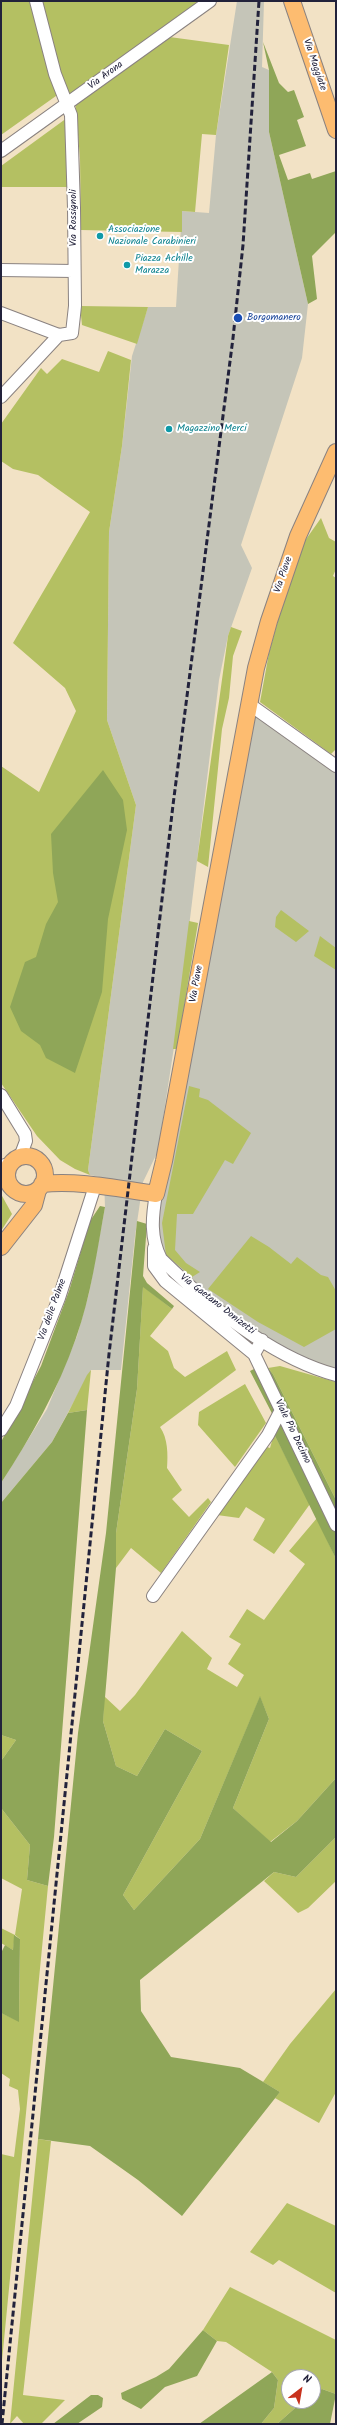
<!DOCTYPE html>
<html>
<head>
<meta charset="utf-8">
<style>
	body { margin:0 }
	#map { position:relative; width:337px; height:2425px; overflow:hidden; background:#f2e2c5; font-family:Kalam,sans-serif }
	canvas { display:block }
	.frame { position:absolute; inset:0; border:2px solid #22223b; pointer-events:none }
	.north { position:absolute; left:281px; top:2369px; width:40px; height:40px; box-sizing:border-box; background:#fff; border:1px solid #a7a7b1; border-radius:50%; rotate:31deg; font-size:11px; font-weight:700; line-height:16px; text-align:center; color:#22223b }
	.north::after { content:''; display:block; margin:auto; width:14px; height:18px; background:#c8321e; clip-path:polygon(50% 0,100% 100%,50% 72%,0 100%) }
</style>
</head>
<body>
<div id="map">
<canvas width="337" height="2425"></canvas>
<div class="frame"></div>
<div class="north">N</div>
</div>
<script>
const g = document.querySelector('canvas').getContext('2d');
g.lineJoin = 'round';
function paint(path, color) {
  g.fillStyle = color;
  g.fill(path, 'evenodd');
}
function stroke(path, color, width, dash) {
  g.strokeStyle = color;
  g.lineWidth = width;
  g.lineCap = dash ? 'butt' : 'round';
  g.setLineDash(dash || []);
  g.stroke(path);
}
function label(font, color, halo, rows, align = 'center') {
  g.font = font + ' Kalam,sans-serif';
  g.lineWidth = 4;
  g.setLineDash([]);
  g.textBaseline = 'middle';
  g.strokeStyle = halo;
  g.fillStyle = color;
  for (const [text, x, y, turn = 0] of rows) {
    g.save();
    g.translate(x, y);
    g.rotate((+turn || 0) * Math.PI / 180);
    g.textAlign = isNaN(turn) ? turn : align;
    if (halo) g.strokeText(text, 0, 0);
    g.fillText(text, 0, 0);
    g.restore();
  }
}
paint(new Path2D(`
	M237,1H264L262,67L269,70V132L308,304L302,358L241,545L252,568L228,636L219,680L176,1034L158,1151L143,1182L135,1236L121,1370H91L52,1442L1,1503V1483L47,1409L77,1336L89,1293L105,1207L104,1178L90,1175L88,1170L136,805L107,720L109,532L122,446L132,356L148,307H176L182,211L209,213L216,135Z
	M249,704L336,766V1375L293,1360L171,1269L153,1232Z`), '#c5c5b8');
paint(new Path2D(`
	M1,1H210L162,36L229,45L216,135L202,134L195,212L182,211V232L81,230L80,158L75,99L63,91L1,135Z
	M71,115L74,187H1V166Z
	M80,306L148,307L137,344L82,325Z
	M108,351L131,360L122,446L109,532L107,720L136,805L88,1170L90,1175L75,1169L60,1160L37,1136L1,1083V766L39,792L76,711L65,688L13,643L90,512L38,475L13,469L1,461V424L41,368L47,374L62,359L99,372Z
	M321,518L329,538L336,542V569L333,576L336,578V749L331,754L260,702L269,653L297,552Z
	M231,627L242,631L233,656L229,698L222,729L208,867L197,861L228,636Z
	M281,910L309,931L296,942L275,927L276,917Z
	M189,921L198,923L177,1049H173Z
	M320,936L336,948V970L314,956Z
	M189,1086L200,1089L199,1097L208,1100L251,1133L233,1164L225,1160L193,1214H177L175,1250L186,1263L200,1272L192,1277L166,1255L162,1223Z
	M1,1194L12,1214L1,1231Z
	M251,1236L269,1247L291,1264L297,1257L321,1275L328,1277L336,1291V1329L304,1347L258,1322L208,1289Z
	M143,1286L172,1309L150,1336L168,1351L174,1368L185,1377L227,1351L236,1370L160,1427C168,1438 168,1455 167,1468L182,1490L172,1499L189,1517L208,1498L211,1502L161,1573L131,1548L116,1568V1533L137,1389Z
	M280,1366L336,1382V1500L273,1374L268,1368Z
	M91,1370L87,1410L68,1413L87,1375Z
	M245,1384L266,1423L235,1467L198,1425L199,1412Z
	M274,1434L310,1504L274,1554L253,1540L265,1519L246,1507L239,1518L217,1515L264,1446L270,1448Z
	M317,1518L336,1559V1778L297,1821L270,1842L233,1808L269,1719L260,1697L200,1839L134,1910L123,1895L202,1751L165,1729L137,1776L116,1766L103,1721L104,1696L120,1711L135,1695L182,1631L212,1658L207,1669L237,1687L244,1675L228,1664L241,1644L229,1637L247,1609L264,1620L305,1564L289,1551Z
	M1,1735L16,1740L1,1761Z
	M1,1808L30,1845L27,1880L48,1886L1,2371V2154L14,2157L20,2109L18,2090L9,2086L10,2079L1,2073V2013L19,2021L20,1939L15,1935L13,1950L1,1943V1928L15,1935L22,1889L1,1878Z
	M336,1837V1881L308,1908L298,1913L264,1881L274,1872L296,1877Z
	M336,1989V2092L319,2123L275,2098L280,2092L263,2082L290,2044Z
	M38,2139L51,2141L23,2395L65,2400L41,2424H24L17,2416L10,2424Z
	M287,2203L336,2226V2293L279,2260L273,2265L250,2252Z
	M230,2287L336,2340V2394L322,2389L313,2393V2377H289V2401H303L277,2424H261L274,2408L278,2380L272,2372L226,2342L217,2341L203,2330Z`), '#b4c062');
paint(new Path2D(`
	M263,42L279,83L288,92L294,90L304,117L297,120L306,146L279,155L288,180L310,173L312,179L336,171V232L312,256L317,299L308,304L269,132V70Z
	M103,770L123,800L127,830L108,919L102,992L75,1073L46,1058L40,1045L21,1031L10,1007L25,962L36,957L46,924L58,902L53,873L51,834Z
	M100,1206L105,1207C97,1251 91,1296 76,1338C58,1390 31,1437 1,1483V1442L41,1366L69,1291L90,1221Z
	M137,1221L147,1224L143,1276L147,1283L174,1306L172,1309L143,1287L137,1389L116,1533V1568L103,1721L116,1766L137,1776L165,1729L202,1751L123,1895L134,1910L200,1839L260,1696L269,1719L233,1808L271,1842L297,1821L336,1778V1837L296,1877L274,1872L140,1980L141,2011L171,2057L240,2068L280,2092L182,2216L138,2180L90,2146L38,2139L78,1733L106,1533Z
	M260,1366L268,1368L273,1374L336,1500V1559L274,1434L278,1425L250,1371Z
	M87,1410L54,1837L48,1886L27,1880L30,1845L1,1808V1761L16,1740L1,1735V1503L52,1442L68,1413Z
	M14,1935L20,1939L19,2022L1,2013V1953L5,1945L13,1950Z
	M203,2330L217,2341L197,2376L165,2387L141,2409L122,2399L121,2393L156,2377L169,2369Z
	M272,2372L278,2380L274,2408L261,2424H199Z
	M322,2389L336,2394L330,2424H277L303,2401H313V2393Z
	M91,2395H98L103,2398L102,2407L77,2424H53Z`), '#8fa658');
const minor = new Path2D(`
	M36,1L55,74L71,115L74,208L75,306L72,333L59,335
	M1,151L210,1
	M1,270L74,271
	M1,313L59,335
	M1,397L59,335
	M249,704L336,766
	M1,1095L25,1134L26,1141L20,1157
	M1,1166L10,1164
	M1,1179L7,1181
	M156,1194C152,1217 150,1238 161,1259C208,1305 273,1358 336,1375
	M154,1248V1266L165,1281L254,1354
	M262,1340L254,1354L336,1525
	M1,1430L16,1406L59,1298L95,1186
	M153,1596L268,1435L281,1410`);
const major = new Path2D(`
	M292,1L336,130
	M7 1175a19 19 0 1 1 38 0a19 19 0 1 1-38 0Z
	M42,1184C80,1180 119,1189 156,1194L164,1161L256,668L269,621L298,536L336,452
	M1,1247L34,1205L38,1190`);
stroke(minor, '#8a8280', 14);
stroke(major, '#8a8280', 18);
stroke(minor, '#fff', 12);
stroke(major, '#fdbc70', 16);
stroke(new Path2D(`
	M2,2424L109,1354L173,805L233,338L243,245L259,1`), '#22223b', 3, [6, 3]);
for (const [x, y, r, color] of [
	[100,236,4,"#0f9aa8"],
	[127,265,4,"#0f9aa8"],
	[238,318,5,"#1a4fb4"],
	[169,429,4,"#0f9aa8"]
]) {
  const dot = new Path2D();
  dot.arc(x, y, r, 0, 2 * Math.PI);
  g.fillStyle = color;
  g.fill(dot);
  stroke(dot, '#fff', 1.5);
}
label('10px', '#22223b', '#fff', [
	["Via Maggiate",314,65,71],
	["Via Arona",106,76,-36],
	["Via Rossignoli",74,218,-90],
	["Via Piave",284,575,-71],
	["Via Piave",197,984,-80],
	["Via Gaetano Donizetti",217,1305,38],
	["Via delle Palme",53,1310,-70],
	["Viale Pio Decimo",292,1432,64]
]);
label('10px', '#0d838f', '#fff', [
	["Associazione",108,230],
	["Nazionale Carabinieri",108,242],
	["Piazza Achille",135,259],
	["Marazza",135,271],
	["Magazzino Merci",177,429]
], 'left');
label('10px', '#164399', '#fff', [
	["Borgomanero",247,318]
], 'left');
</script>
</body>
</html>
